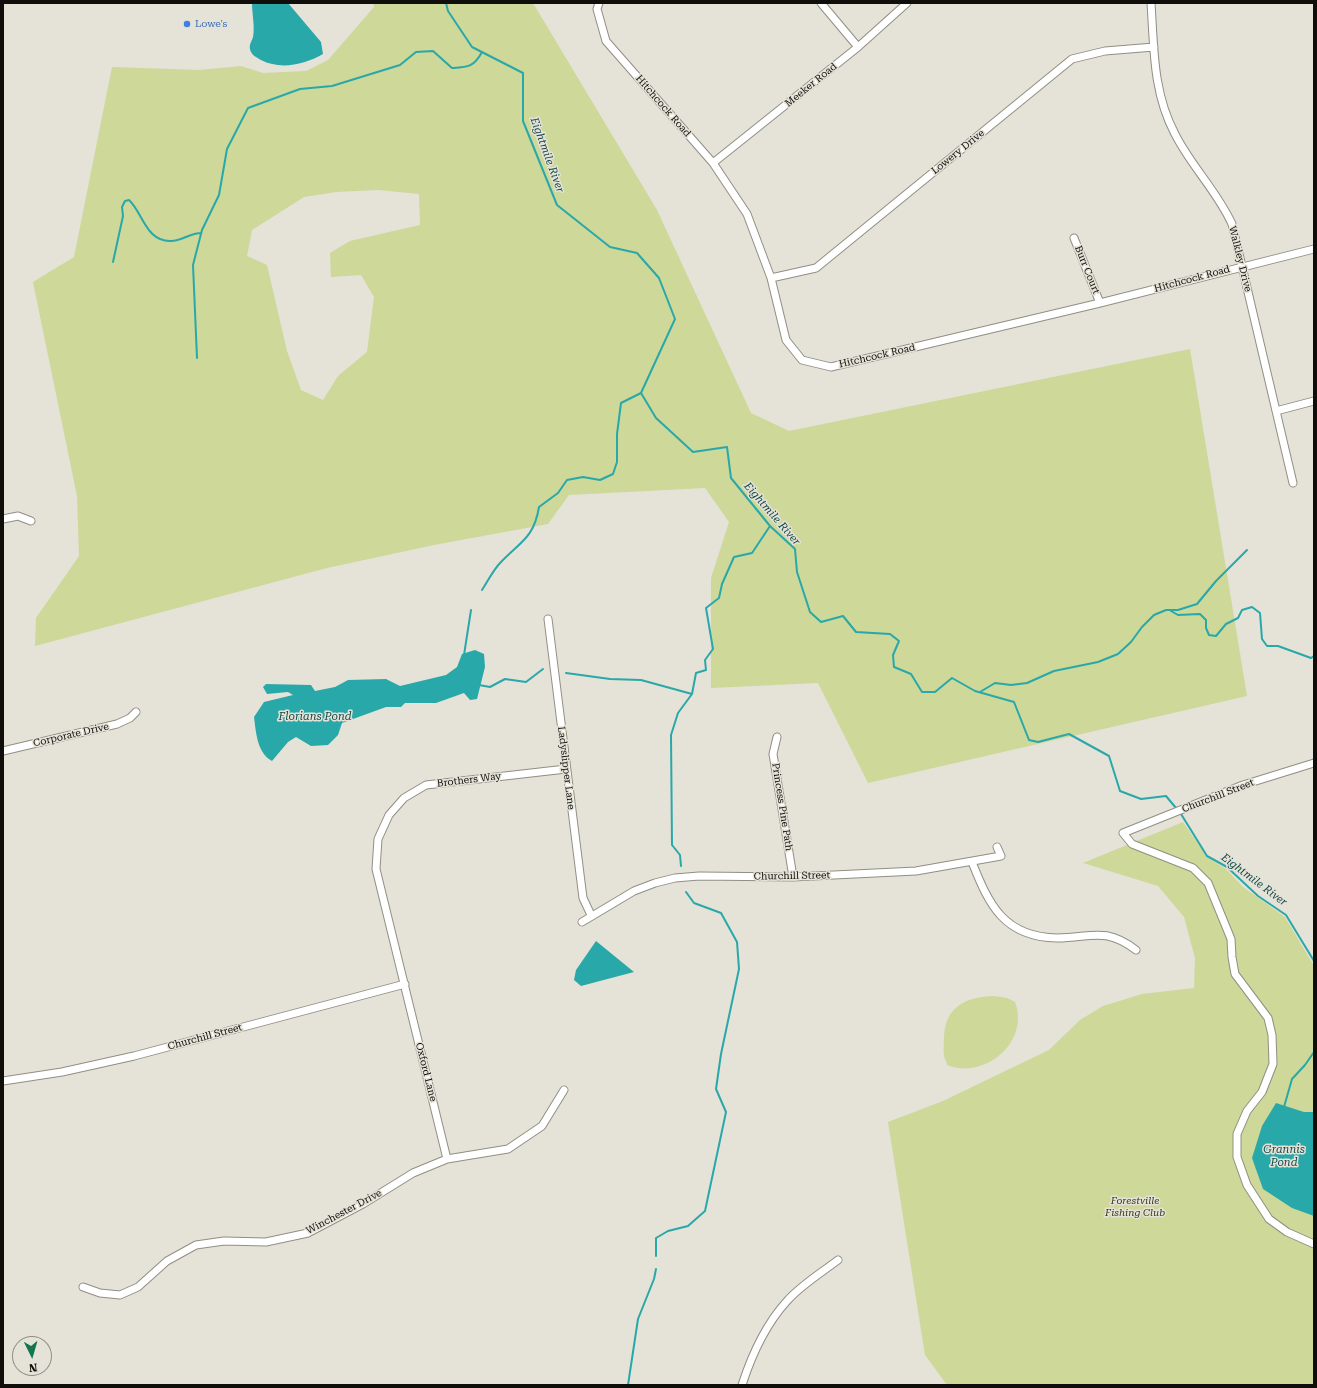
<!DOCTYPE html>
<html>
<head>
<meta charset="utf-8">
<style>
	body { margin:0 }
	#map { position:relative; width:1317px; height:1388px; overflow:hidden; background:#e5e2d7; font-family:"Roboto Serif",serif }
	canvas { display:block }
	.frame { position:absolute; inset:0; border:4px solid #0f0e0b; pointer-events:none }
	.north { position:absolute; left:12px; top:1336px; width:40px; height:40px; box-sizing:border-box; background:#e5e2d7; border:1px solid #8f8d85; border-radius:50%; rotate:175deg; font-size:11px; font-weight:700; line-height:16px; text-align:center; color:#0f0e0b }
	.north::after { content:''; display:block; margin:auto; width:14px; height:18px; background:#11764e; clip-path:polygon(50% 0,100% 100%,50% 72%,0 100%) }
</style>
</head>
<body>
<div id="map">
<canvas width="1317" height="1388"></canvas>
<div class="frame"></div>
<div class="north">N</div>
</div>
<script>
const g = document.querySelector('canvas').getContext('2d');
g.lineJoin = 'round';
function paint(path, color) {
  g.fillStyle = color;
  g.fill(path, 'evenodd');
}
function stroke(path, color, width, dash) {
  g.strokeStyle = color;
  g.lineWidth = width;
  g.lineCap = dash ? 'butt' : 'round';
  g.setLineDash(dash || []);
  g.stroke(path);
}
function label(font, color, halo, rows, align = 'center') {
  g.font = font + ' "Roboto Serif",serif';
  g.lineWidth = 3;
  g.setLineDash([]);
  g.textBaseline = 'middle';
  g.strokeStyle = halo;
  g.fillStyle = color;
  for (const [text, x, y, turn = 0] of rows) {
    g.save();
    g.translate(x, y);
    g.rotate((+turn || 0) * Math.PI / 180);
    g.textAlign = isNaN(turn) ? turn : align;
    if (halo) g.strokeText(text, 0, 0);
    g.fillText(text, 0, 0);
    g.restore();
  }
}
paint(new Path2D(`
	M373,3H533L657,210L751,413L789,431L1190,349L1247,696L868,783L818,683L711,688V578L729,522L705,488L569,495L548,524L434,545L327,568L35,646L36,618L79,556L77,496L33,282L74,257L112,67L199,70L241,66L263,73L306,71L328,60L374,7ZM379,190L419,194L420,225L350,241L330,253L331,277L361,275L374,297L367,352L338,376L323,400L301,390L287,351L267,265L247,256L252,230L304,197L336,192Z
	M1183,822L1208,858L1226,869L1243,887L1285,917L1314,966V1385H947L925,1355L888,1122L943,1101L1049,1050L1080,1020L1103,1006L1142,994L1194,988L1195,958L1184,917L1158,886L1083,863Z
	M994,996L1007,998L1015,1002C1030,1042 985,1080 947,1065C947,1062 945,1060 944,1056C943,1051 944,1044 944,1038C945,1006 966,997 994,996Z`), '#cdd899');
paint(new Path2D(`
	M252,3H288L321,42L323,54C304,65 280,70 261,60C256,57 251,55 250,49C249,44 252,41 253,37C255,27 252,14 252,3Z
	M475,650L484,654L485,667L477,699L470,700L464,693L436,703H405L401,707H386L342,723L338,735L328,745L311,746L296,737L288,742L272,761C257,753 256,732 254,717L264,702L293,695L288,692L267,694L263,687L266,684L311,685L315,691L335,687L348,680L386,679L400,686L446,675L457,667L462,654Z
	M596,941L634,972L581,986L574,980L576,970Z
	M1276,1103L1304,1112H1314V1216L1292,1208L1263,1189L1252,1158L1262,1126Z`), '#29a8a9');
stroke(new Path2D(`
	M446,3L448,11L472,47L523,73V121L557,205L610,247L637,253L659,278L675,319L641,393L656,418L693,452L727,447L731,478L770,526L795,549L797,572L810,612L821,622L843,616L856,632L890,634L899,641L893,655L894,667L911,674L922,692H935L952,678L975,691L1014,702L1029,740L1038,742L1069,734L1109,756L1120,791L1141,799L1166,796L1176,808
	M113,262L123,216L122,207L125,201L129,200C143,213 146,242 171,241C182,241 190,233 201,233
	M197,358L193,265L202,230L219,195L227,149L248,108L300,89L332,86L400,65L416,52L433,51L452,68C468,67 474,67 482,52
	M482,590C488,581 493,570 501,562C520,542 534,538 539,507L558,493L567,480L583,477L600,480L613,474L617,462V434L621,403L641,393
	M1171,611L1178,615L1200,614L1206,620V628L1209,635L1216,636L1226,624L1238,618L1242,610L1252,607L1260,613L1262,639L1267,646H1278L1311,658L1314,656
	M464,655L471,610
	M566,673L610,679L641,680L692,694
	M479,685L490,687L505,679L526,682L543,669
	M980,692L995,683L1011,685L1027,683L1054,671L1098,662L1118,654L1131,642L1142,627L1154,615L1166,610H1178L1197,604L1216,581L1247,550
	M1181,814L1207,856L1227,867L1258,896L1286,915L1314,961
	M681,866L680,855L672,845L671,735L678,713L692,694L696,673L706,670L705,660L713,649L706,608L719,598L722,584L734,557L752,553L770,526
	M1314,1009V1019
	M1284,1107L1292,1079L1305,1065L1314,1052
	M656,1256V1238L668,1231L688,1226L705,1211L726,1112L716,1089L721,1054L739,969L737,942L721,913L694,903L686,892
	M628,1385L638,1319L654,1279L656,1269`), '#29a8a9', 2);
const minor = new Path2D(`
	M599,3L597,9L606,41L713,163L747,214L771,278L786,340L802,360L831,367L1100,303L1314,249
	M821,3L858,47
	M1151,3C1154,48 1153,93 1175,134C1191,166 1217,191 1232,224L1293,483
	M713,163L858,47L907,3
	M1074,238L1100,303
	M771,278L816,268L1072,59L1105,51L1154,47
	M1276,411L1314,401
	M3,519L18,516L31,521
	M548,619L583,898L591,915
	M777,737L773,754L793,877
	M3,751L117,724L130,718L136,712
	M1314,763L1243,785L1123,833L1132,844L1193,868L1208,883L1231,939L1232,957L1235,974L1268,1018L1272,1035L1273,1064L1262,1092L1247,1111L1237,1134V1157L1247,1185L1269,1219L1287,1232L1314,1244
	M972,862C989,905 1004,937 1057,938C1091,938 1104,926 1136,950
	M582,922L634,891L655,883L675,878L699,876L793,877L916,871L1001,856L997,847
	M3,1081L62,1072L134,1056L405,984
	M447,1159L376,869L378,839L389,815L404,798L426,785L566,769
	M83,1287L100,1293L120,1295L138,1287L167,1261L196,1245L224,1241L266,1242L308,1233L363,1204L413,1173L447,1159L508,1149L542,1126L564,1090
	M742,1385C752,1354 765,1325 787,1301C801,1285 821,1273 838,1260`);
stroke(minor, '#918e84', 9);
stroke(minor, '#fff', 7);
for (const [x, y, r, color] of [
	[187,24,4,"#3f7fe0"]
]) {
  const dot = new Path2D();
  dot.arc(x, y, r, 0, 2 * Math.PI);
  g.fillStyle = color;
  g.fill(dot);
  stroke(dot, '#e5e2d7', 1.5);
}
label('10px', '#366cbe', '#e5e2d7', [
	["Lowe's",195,24]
], 'left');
label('10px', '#0f0e0b', '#e5e2d7', [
	["Meeker Road",811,85,-39],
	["Hitchcock Road",663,106,49],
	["Lowery Drive",958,152,-39],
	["Walkley Drive",1240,259,76],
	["Burr Court",1087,270,68],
	["Hitchcock Road",1192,279,-15],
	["Hitchcock Road",877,356,-13],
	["Corporate Drive",71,735,-13],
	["Ladyslipper Lane",566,768,83],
	["Brothers Way",469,780,-7],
	["Churchill Street",1218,796,-21],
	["Princess Pine Path",782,807,81],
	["Churchill Street",792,876,-1],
	["Churchill Street",205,1037,-15],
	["Oxford Lane",426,1072,76],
	["Winchester Drive",344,1212,-28]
]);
label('italic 10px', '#343917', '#e5e2d7', [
	["Forestville",1135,1201],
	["Fishing Club",1135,1213]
]);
label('italic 11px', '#144949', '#e5e2d7', [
	["Eightmile River",547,155,70],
	["Eightmile River",772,514,49],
	["Florians Pond",315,717],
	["Eightmile River",1254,880,37],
	["Grannis",1284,1150],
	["Pond",1284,1163]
]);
</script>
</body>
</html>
